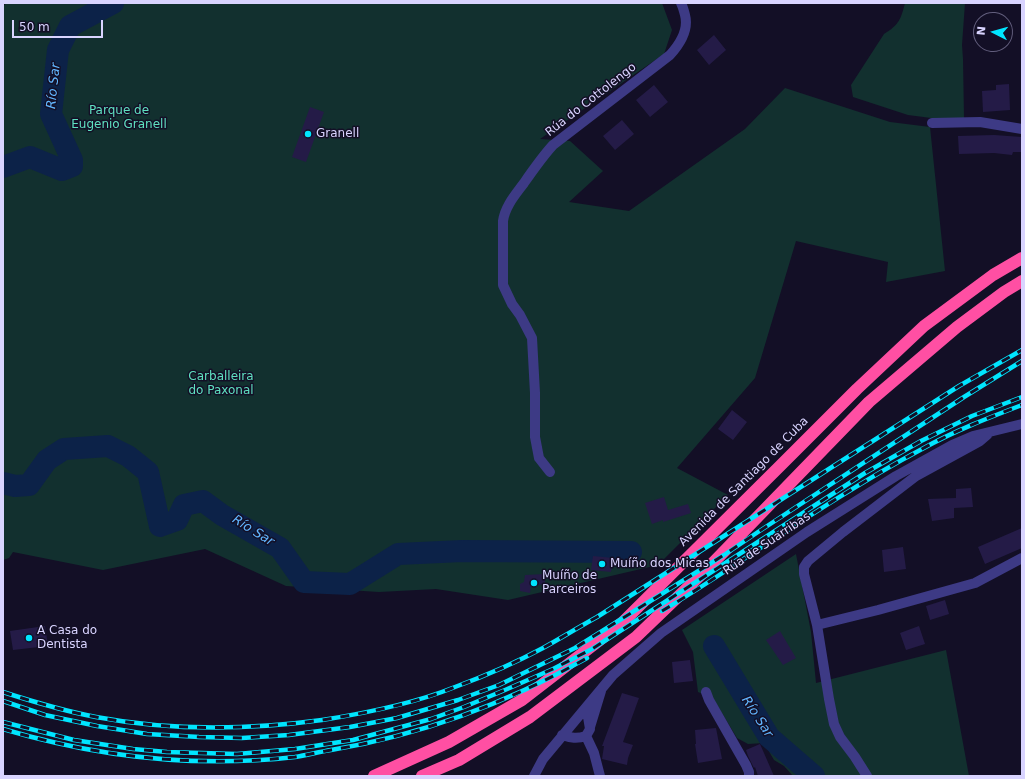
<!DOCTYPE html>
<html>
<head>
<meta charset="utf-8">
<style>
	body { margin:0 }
	#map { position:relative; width:1025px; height:779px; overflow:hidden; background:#130f26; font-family:"DejaVu Sans",sans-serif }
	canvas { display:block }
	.frame { position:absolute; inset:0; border:4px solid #d9d4ff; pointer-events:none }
	.north { position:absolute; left:973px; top:12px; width:40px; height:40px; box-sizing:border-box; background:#130f26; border:1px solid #625e7d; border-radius:50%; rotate:276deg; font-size:11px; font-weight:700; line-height:16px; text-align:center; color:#d9d4ff }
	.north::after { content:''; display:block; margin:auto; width:14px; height:18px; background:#00e5ff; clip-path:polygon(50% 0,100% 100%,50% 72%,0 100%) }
	.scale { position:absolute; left:12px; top:20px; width:91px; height:18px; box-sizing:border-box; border:2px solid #d9d4ff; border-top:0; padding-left:5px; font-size:12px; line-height:14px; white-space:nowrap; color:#d9d4ff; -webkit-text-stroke:3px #130f26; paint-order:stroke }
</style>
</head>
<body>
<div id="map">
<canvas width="1025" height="779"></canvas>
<div class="frame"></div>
<div class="north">N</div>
<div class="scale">50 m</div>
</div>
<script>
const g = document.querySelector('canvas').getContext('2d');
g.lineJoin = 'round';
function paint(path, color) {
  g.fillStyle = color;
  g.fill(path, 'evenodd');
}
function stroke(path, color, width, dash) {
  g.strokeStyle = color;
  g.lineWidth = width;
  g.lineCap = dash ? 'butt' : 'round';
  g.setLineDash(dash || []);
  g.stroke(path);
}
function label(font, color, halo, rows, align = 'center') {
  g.font = font + ' "DejaVu Sans",sans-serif';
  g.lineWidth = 3;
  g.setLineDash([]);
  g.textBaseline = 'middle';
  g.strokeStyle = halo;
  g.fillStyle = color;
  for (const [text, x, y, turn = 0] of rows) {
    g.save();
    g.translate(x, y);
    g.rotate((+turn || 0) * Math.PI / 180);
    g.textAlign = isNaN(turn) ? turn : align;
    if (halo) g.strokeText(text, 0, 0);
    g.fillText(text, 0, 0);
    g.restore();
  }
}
paint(new Path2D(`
	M6,3H662L672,30L664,54L540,139L570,141L603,171L569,202L629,211L745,129L785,88L890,122L930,127L945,271L886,282L888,262L796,241L755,378L677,468L728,495L658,565L508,600L436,589L379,592L286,586L205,549L103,570L13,552L9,558L3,560V7Z
	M905,3H965L962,45L963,59L964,118L939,119L908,115L853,97L851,85L884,34C899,25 901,19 905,3Z
	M796,554L811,632L816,683L946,650L969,776H793L784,766L774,760L764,743L748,744L737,738L713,698L698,692L693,652L682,630Z`), '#12302f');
stroke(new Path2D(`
	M3,167L30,157L62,170L72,166V160L51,114L58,50L70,26L113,3
	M3,483L15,486L29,485L47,460L64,449L108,446L128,456L148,472L160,526L177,520L184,505L203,501L222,515L280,548L304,582L350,584L398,554L462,551L631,552
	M714,646L769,737L814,776`), '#0c2248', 22);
paint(new Path2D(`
	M714,35L726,50L709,65L697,50Z
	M1009,84L1010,110L983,112L982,91L996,90V85Z
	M654,85L668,102L650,117L636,100Z
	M310,107L324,112L306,162L292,157Z
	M622,120L634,134L615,150L603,136Z
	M994,135L1022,137V152H1013L1012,155L994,153L959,154L958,136Z
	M732,410L747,422L733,440L718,429Z
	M971,488L973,507L954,508V518L932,521L928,499L956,498V489Z
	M664,497L668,510L688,504L691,513L663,522V520L652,524L645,503Z
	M1022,528V548L985,564L978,547Z
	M903,547L906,569L884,572L882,550Z
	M593,556L613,558L611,572L591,570Z
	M545,574V584L531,586L530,593L520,591V584L524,582L525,575Z
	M945,600L949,614L930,620L926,606Z
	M45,626L48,646L13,650L10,631Z
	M919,626L925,644L906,650L900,633Z
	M780,631L796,658L783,665L766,640Z
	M690,660L693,681L674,683L672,662Z
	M622,693L639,698L623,742L633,745L628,758L627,765L602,759L604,746H602Z
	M716,728L722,759L698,763L695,744H696L695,730Z
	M760,744L774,776H758L755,767L754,768L748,756L746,750Z`), '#241b47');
stroke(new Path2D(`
	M932,123L980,122L1022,129
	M550,472L539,458L535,437V393L532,338L520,315L512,304L503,285V221C505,206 516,194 524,183C533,170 542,157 553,145L670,55C680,44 689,30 685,15C684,11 683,7 681,3
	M817,625L878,610L975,583L1022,558
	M706,692L709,700L746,765L749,772V776
	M590,727L601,691
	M562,735C571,738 577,739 586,736L590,729L588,717L583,711
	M586,736L594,753L600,776
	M534,776L543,759L613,675L661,633L807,532L896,476L952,445L973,436L1022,424
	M867,776L855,757L840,737L834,724L829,699L817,625L804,574V567L808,561L843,532L916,476L980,441L987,435`), '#3d3a85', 10);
stroke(new Path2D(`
	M374,776L449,742L522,700L623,622L779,467L857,389L924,326L993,275L1022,258
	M422,776L459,760L530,717L636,637L708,568L869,402L957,327L1004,292L1022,281`), '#ff4fa3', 12);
const rail = new Path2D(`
	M662,611C687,596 712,580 736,564C797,524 858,483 922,449C954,431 988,418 1022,405
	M3,692C34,702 64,711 96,717C171,731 248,730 322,720C367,713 413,704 455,687C485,676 515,663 543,648C561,638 579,627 597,617L959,386L1022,350
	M3,701L45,715L97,726L147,734L199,737L242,738L289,735L350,727L397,718L458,700L499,685L575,648L724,555L758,532L964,397L1022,361
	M3,722L74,740L133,749L167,752L237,754L295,749L353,740L431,719L464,707L505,690L553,669L592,649L865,473L921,441L972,416L1022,397
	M3,729C97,757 197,768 295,757C307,755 319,752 331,750C422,735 507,703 587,658`);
stroke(rail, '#00e5ff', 4.5);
stroke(rail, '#130f26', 3, [9]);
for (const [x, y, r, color] of [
	[308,134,4,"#00e5ff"],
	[602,564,4,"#00e5ff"],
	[534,583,4,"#00e5ff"],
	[29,638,4,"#00e5ff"]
]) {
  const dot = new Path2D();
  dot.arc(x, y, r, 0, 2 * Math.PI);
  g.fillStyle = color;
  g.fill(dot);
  stroke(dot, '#130f26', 1.5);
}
label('12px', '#d9d4ff', '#130f26', [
	["Rúa do Cottolengo",591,100,-38],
	["Avenida de Santiago de Cuba",744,482,-45],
	["Rúa de Suarribas",767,544,-34]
]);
label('12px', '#5fe0c0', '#130f26', [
	["Parque de",119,111],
	["Eugenio Granell",119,125],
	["Carballeira",221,377],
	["do Paxonal",221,391]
]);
label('12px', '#d9d4ff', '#130f26', [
	["Granell",316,134],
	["Muíño dos Micas",610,564],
	["Muíño de",542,576],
	["Parceiros",542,590],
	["A Casa do",37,631],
	["Dentista",37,645]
], 'left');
label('italic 13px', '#62b6ff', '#130f26', [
	["Río Sar",54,86,-84],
	["Río Sar",253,531,32],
	["Río Sar",757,717,57]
]);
</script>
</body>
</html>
